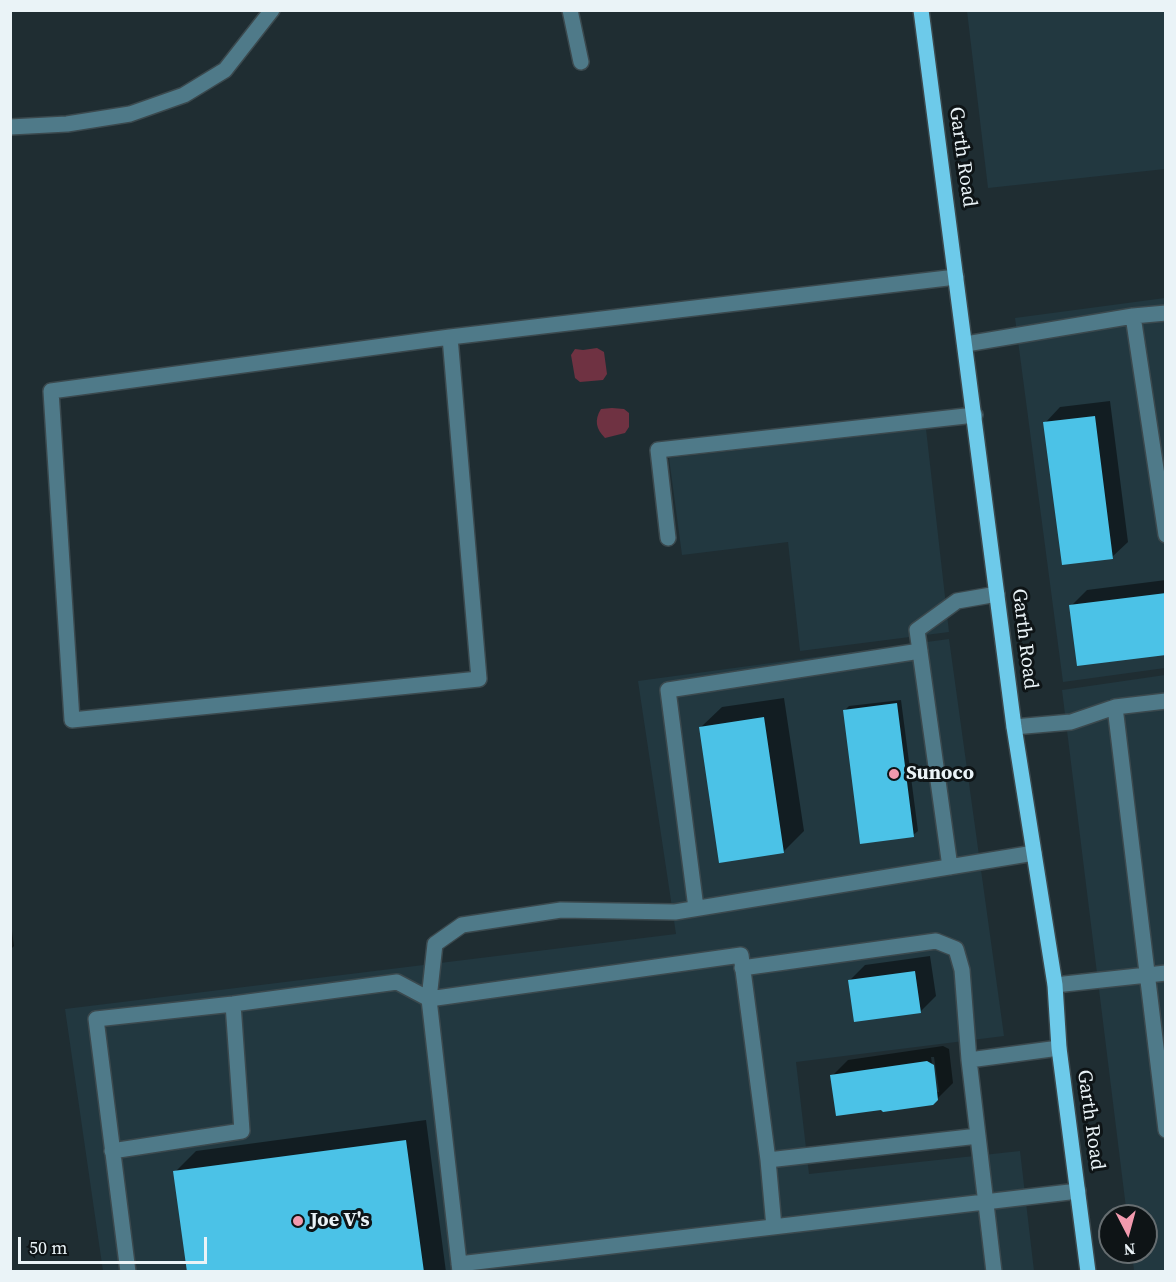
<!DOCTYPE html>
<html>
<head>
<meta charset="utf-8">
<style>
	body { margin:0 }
	#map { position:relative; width:1176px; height:1282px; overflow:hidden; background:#1f2d32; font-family:"Source Serif 4",serif }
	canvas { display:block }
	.frame { position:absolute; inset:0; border:12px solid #eaf3f7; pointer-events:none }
	.north { position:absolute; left:1098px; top:1204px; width:60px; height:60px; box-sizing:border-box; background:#0e1416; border:2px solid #666d70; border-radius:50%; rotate:174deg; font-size:16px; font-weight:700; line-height:24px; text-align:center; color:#eaf3f7 }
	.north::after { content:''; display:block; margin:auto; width:21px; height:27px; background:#f29aae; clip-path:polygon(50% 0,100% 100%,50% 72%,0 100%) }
	.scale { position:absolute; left:18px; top:1237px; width:189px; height:27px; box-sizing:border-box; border:3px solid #eaf3f7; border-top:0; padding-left:8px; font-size:18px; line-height:21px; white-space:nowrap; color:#eaf3f7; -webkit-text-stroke:4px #0e1416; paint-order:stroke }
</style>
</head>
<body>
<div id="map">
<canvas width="1176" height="1282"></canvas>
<div class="frame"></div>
<div class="north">N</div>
<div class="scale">50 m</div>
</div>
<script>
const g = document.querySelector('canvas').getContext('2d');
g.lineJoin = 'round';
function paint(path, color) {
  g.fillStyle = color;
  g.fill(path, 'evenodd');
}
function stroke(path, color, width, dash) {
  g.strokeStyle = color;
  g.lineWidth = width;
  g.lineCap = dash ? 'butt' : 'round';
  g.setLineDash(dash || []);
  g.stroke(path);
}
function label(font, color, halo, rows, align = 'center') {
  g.font = font + ' "Source Serif 4",serif';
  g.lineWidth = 6;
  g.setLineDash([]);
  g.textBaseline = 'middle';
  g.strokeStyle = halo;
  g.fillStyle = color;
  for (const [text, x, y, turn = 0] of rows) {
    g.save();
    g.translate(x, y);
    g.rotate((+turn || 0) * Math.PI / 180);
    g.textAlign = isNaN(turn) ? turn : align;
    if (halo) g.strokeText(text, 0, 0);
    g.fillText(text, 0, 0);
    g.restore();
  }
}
paint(new Path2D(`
	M967,11H1165V169L988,188Z
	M1165,298V668L1063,682L1015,318Z
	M926,429L949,632L800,651L788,542L682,555L669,458Z
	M949,639L1004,1036L796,1062L809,1174L1020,1151L1034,1271H103L65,1009L676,934L638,681Z
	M1165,675V1271H1134L1132,1252H1146V1216H1127L1062,690Z`), '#223840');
paint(new Path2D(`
	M597,348L604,352L607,374L603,380L580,382L575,378L571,355L575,349L583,350Z
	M612,408L624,409L629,413V427L625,433L605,438C596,429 594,420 601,409Z`), '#6f3242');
paint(new Path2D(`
	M1110,401L1128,542L1112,557L1045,423L1060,407Z
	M1166,580V653L1071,606L1087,590Z
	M784,698L804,831L783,852L701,727L722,707Z
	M901,700L918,831L913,835L844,711L849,706Z
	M10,916L14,946L10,950Z
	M930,956L936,996L920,1012L850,980L865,965Z
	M943,1046L949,1049L953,1083L937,1099L881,1109L832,1076L848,1060ZM931,1057H934L939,1092H936Z
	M426,1120L446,1272H189L175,1172L196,1151Z`), '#0007');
paint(new Path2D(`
	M1095,416L1113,559L1062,565L1043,422Z
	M1166,593V655L1077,666L1069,605Z
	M897,703L914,837L860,844L843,710Z
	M764,717L784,853L719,863L699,727Z
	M915,971L921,1013L854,1022L848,980Z
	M927,1061L934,1065L938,1100L933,1105L883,1112L881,1110L836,1116L830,1075Z
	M406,1140L424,1272H187L173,1171Z`), '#4bc2e7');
const minor = new Path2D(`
	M570,10L581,62
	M10,127L67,124L130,114L184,95L225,70L272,10
	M1133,316L1166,535
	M450,337L479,679L72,720L51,391Z
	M450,337L956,277
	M966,344L1133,316L1166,313
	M668,538L658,450L975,415
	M1115,707L1166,1130
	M1014,727L1071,722L1115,707L1166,701
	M1034,853L675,912L561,910L462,925L435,944L429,999L741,955L768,1160L978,1136L969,1060L1059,1048
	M950,867L917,630L957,601L997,594
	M696,908L668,690L920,651
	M742,968L936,941L956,949L962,970L969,1060
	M1055,985L1166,973
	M978,1136L994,1272
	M112,1151L242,1131L233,1004
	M768,1160L774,1227
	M459,1264L1078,1191
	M128,1272L96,1019L233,1004L397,982L429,999L460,1272`);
const major = new Path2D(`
	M921,10L1014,727L1055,985L1059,1048L1088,1272`);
stroke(minor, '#3b494e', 18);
stroke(major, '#3b494e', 18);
stroke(minor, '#4f7a89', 15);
stroke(major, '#6dcaea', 15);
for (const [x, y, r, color] of [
	[894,774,6,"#f29aae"],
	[298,1221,6,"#f29aae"]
]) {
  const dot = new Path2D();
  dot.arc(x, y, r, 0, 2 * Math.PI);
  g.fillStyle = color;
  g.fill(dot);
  stroke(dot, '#0e1416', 2);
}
label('20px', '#eaf3f7', '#0e1416', [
	["Garth Road",962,157,82],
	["Garth Road",1024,639,83],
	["Garth Road",1090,1120,82]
]);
label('bold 20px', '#eaf3f7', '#0e1416', [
	["Sunoco",906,774],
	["Joe V's",310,1221]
], 'left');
</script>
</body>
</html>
